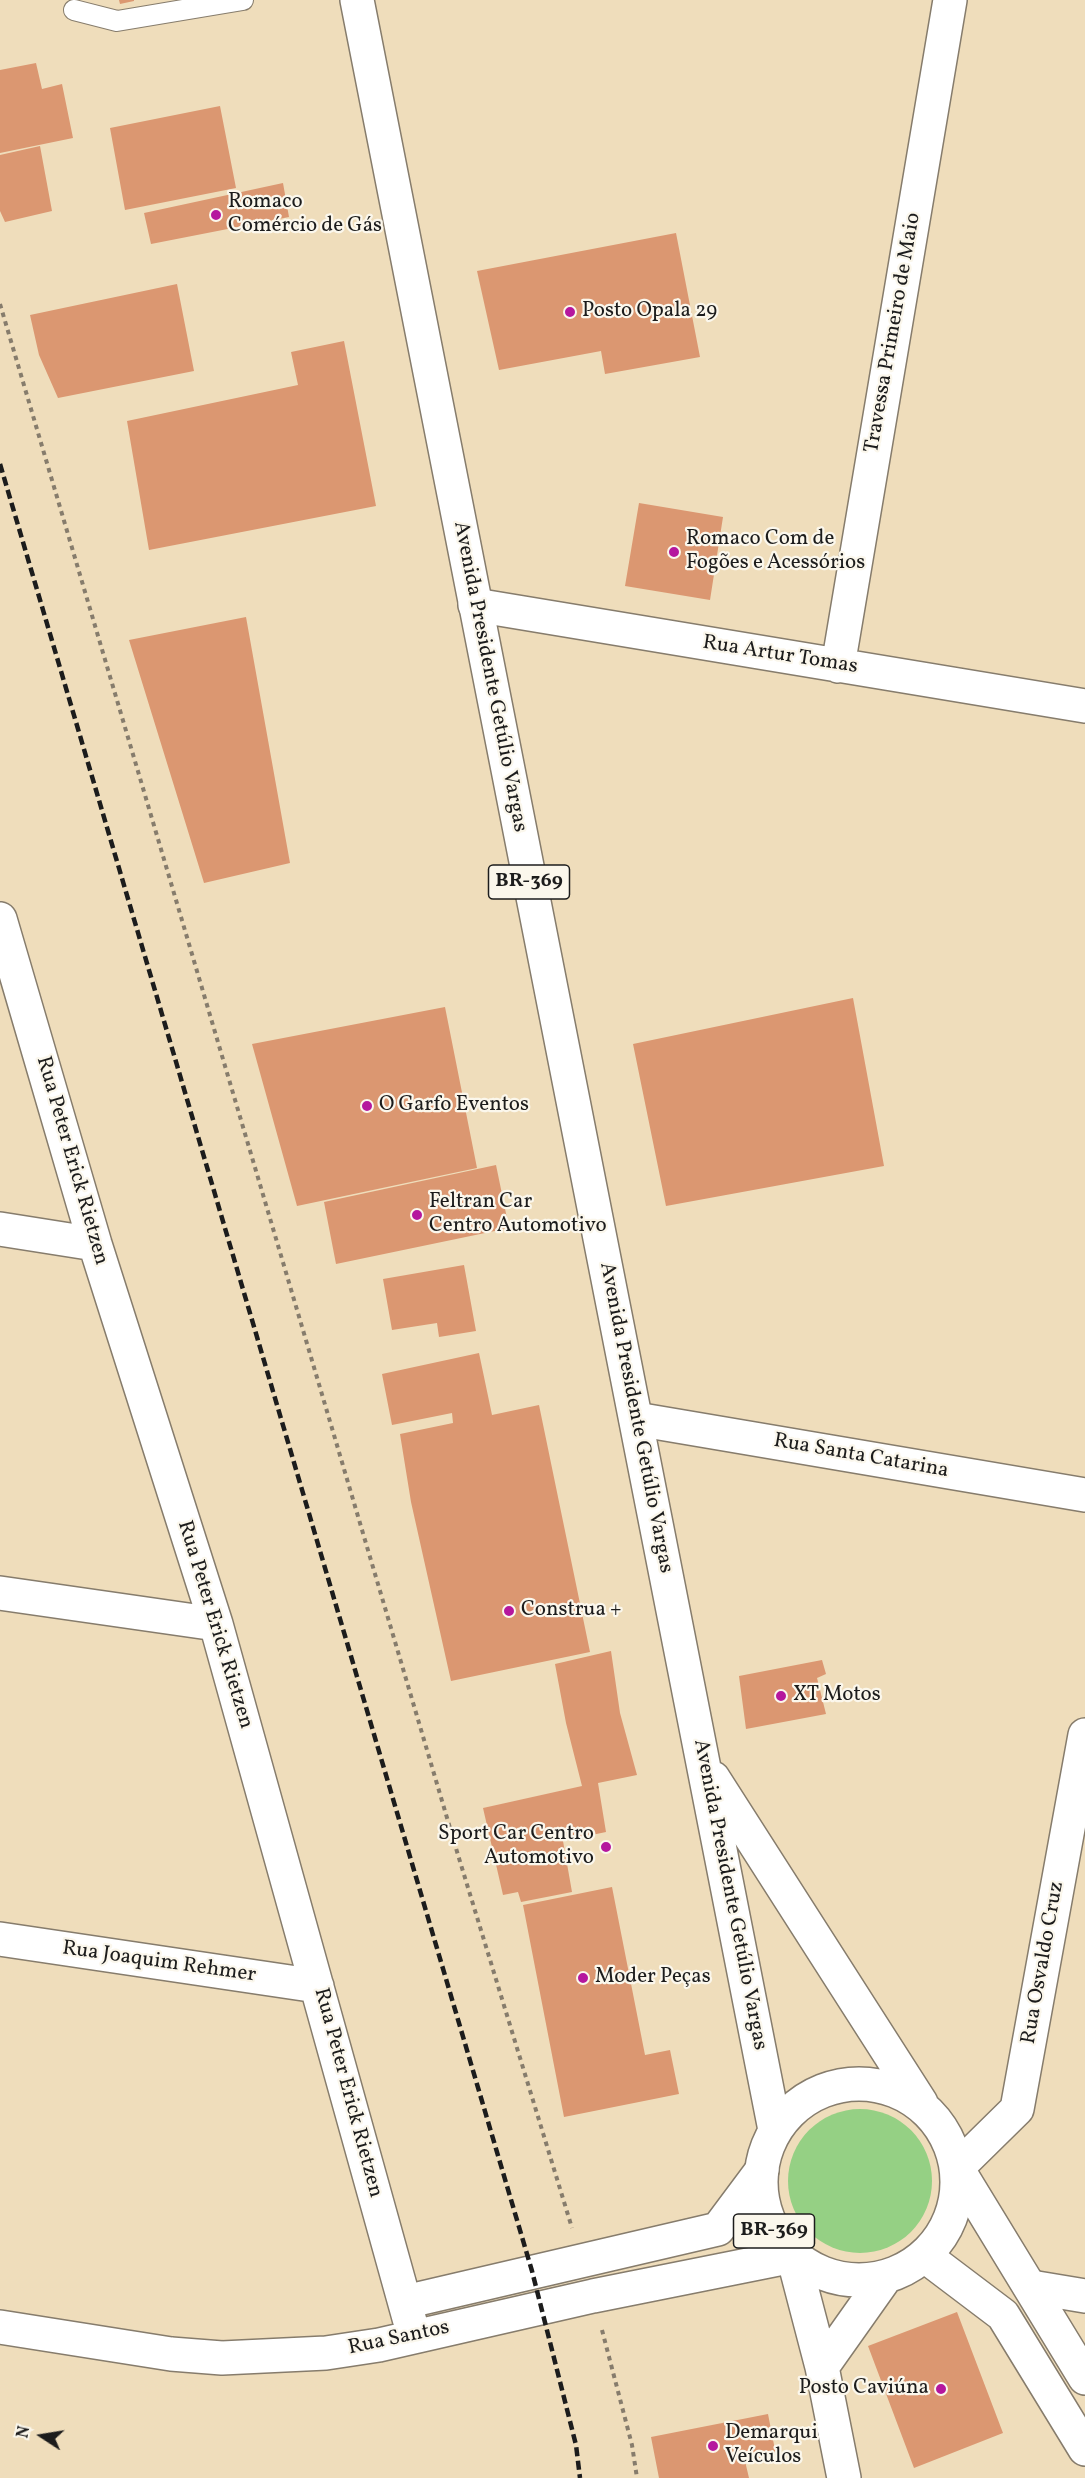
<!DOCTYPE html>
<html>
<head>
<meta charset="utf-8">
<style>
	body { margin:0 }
	#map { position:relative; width:1085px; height:2478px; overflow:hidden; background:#efddbb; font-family:Vollkorn,serif }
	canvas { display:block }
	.north { position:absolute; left:12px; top:2406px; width:60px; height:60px; -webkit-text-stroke:4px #fbf7ec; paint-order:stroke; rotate:282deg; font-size:16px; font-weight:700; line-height:24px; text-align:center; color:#1c1c1c }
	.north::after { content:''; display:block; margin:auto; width:21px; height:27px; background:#1c1c1c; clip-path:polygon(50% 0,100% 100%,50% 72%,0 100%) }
</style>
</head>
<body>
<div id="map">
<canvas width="1085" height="2478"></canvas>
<div class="north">N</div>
</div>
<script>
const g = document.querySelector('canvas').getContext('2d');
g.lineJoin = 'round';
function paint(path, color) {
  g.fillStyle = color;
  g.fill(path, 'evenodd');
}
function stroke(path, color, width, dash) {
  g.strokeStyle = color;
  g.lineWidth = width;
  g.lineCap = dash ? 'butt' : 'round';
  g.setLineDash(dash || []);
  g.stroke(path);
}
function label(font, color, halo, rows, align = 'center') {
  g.font = font + ' Vollkorn,serif';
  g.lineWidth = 4.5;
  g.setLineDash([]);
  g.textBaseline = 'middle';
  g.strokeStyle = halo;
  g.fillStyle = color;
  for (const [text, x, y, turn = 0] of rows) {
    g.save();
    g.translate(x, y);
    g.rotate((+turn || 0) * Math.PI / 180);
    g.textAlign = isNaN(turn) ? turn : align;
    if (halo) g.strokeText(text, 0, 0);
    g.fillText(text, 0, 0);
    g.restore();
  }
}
paint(new Path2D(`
	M788 2181a72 72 0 1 1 144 0a72 72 0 1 1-144 0Z`), '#95d084');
paint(new Path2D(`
	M119,0H134V1L120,4Z
	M36,63L42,89L62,84L73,138L0,153V70Z
	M220,106L236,188L125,210L110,128Z
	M40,146L52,211L5,222L0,211V155Z
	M283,183L289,217L151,244L144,213Z
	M676,233L700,357L605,374L601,351L499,370L477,271Z
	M177,284L194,371L58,398L39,355L30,315Z
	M344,341L376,506L149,550L127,421L298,385L291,352Z
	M639,503L723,517L710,600L625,586Z
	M246,617L290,863L204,883L129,640Z
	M853,998L884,1166L666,1206L633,1044Z
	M445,1007L477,1168L297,1206L252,1044Z
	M496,1165L509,1228L336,1264L324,1202Z
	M464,1265L476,1331L439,1337L437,1323L392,1330L383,1279Z
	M479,1353L492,1415L539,1405L590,1652L451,1681L411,1502L400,1434L453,1423L452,1413L392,1425L382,1374Z
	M611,1651L620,1713L637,1775L598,1783L606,1832L563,1841L572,1892L521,1902L518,1892L503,1895L483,1808L582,1786L566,1723L555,1664Z
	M822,1660L826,1674L817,1678L826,1714L746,1729L739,1676Z
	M612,1887L645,2055L670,2050L679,2094L564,2117L523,1905Z
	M957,2312L1003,2433L914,2468L868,2346Z
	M768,2414L776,2455L745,2461L749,2478H659L651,2437Z`), '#db9771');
const service = new Path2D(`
	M74,10L117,21L243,0`);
const minor = new Path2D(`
	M475,605L1085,706
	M838,666L950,0
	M0,919L95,1244L216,1624L414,2336
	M0,1229L95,1244
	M636,1419L1085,1495
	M0,1593L216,1624
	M0,1939L317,1986
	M957,2168L1017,2109L1085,1735
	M1031,2287L1085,2296
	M405,2302L718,2229L762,2170
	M0,2327L171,2354L222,2358L326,2353L379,2345L593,2296L793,2256`);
const tertiary = new Path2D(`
	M957,2168L1085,2378
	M925,2256L1003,2315L1085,2449`);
const primary = new Path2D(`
	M357,0L775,2130
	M713,1778L921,2103
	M761 2182a98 98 0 1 1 196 0a98 98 0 1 1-196 0Z
	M793,2256L822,2367L844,2478
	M822,2367L885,2278`);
stroke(service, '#867c6c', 22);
stroke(minor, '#867c6c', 36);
stroke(tertiary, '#867c6c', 36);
stroke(primary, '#867c6c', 36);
stroke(new Path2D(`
	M0,304L458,1855L572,2228
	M602,2330L632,2445L637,2478`), '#867c6c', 4, [4.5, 4.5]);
stroke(service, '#fff', 20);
stroke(minor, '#fff', 33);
stroke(tertiary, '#fff', 33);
stroke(primary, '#fff', 33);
stroke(new Path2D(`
	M0,464L532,2271L576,2445L580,2478`), '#1c1c1c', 4.5, [9, 4.5]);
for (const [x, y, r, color] of [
	[216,215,6,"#b5179e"],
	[570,312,6,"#b5179e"],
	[674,552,6,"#b5179e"],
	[367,1106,6,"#b5179e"],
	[417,1215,6,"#b5179e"],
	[509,1611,6,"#b5179e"],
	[781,1696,6,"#b5179e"],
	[606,1847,6,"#b5179e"],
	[583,1978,6,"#b5179e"],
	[941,2389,6,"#b5179e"],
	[713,2446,6,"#b5179e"]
]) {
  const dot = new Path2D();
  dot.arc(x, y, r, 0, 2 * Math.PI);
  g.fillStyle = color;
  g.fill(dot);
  stroke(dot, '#fbf7ec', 2);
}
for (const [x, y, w] of [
	[529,882,81],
	[774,2231,81]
]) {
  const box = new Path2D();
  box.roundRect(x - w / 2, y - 17, w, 34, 4.5);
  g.fillStyle = '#fbf7ec';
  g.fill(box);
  stroke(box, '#1c1c1c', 1.5);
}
label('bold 20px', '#1c1c1c', null, [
	["BR-369",529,882],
	["BR-369",774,2231]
]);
label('21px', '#1c1c1c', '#fbf7ec', [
	["Romaco",228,203],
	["Comércio de Gás",228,227],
	["Posto Opala 29",582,312],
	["Romaco Com de",686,540],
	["Fogões e Acessórios",686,564],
	["O Garfo Eventos",379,1106],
	["Feltran Car",429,1203],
	["Centro Automotivo",429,1227],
	["Construa +",521,1611],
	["XT Motos",793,1696],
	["Sport Car Centro",594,1835,"right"],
	["Automotivo",594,1859,"right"],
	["Moder Peças",595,1978],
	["Posto Caviúna",929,2389,"right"],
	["Demarqui",725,2434],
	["Veículos",725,2458]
], 'left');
label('21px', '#1c1c1c', '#fbf7ec', [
	["Travessa Primeiro de Maio",894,333,-80],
	["Rua Artur Tomas",780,656,9],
	["Avenida Presidente Getúlio Vargas",489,677,79],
	["Rua Peter Erick Rietzen",71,1161,74],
	["Avenida Presidente Getúlio Vargas",635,1418,79],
	["Rua Santa Catarina",861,1457,10],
	["Rua Peter Erick Rietzen",214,1625,73],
	["Avenida Presidente Getúlio Vargas",729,1895,79],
	["Rua Joaquim Rehmer",159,1963,8],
	["Rua Osvaldo Cruz",1044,1963,-80],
	["Rua Peter Erick Rietzen",347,2093,75],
	["Rua Santos",399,2339,-12]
]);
</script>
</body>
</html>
